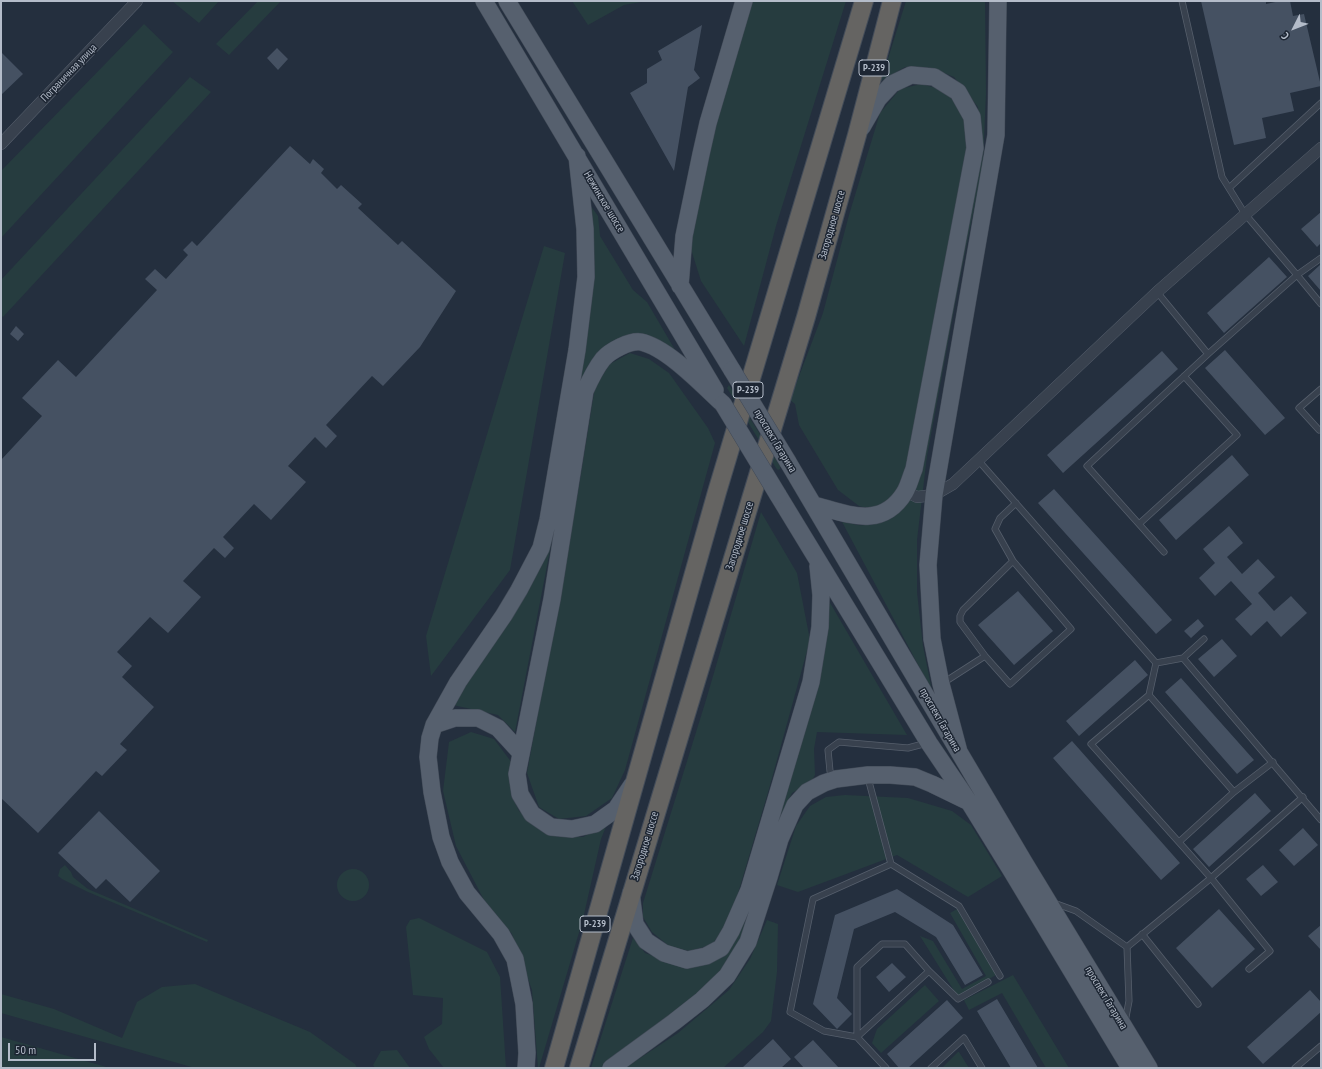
<!DOCTYPE html>
<html>
<head>
<meta charset="utf-8">
<style>
	body { margin:0 }
	#map { position:relative; width:1322px; height:1069px; overflow:hidden; background:#242f3e; font-family:"PT Sans Narrow",sans-serif }
	canvas { display:block }
	.frame { position:absolute; inset:0; border:2px solid #b4bcc9; pointer-events:none }
	.north { position:absolute; left:1274px; top:8px; width:40px; height:40px; -webkit-text-stroke:3px #1d2633; paint-order:stroke; rotate:228deg; font-size:11px; font-weight:700; line-height:16px; text-align:center; color:#b4bcc9 }
	.north::after { content:''; display:block; margin:auto; width:14px; height:18px; background:#b4bcc9; clip-path:polygon(50% 0,100% 100%,50% 72%,0 100%) }
	.scale { position:absolute; left:8px; top:1043px; width:88px; height:18px; box-sizing:border-box; border:2px solid #b4bcc9; border-top:0; padding-left:5px; font-size:12px; line-height:14px; white-space:nowrap; color:#b4bcc9; -webkit-text-stroke:3px #1d2633; paint-order:stroke }
</style>
</head>
<body>
<div id="map">
<canvas width="1322" height="1069"></canvas>
<div class="frame"></div>
<div class="north">С</div>
<div class="scale">50 m</div>
</div>
<script>
const g = document.querySelector('canvas').getContext('2d');
g.lineJoin = 'round';
function paint(path, color) {
  g.fillStyle = color;
  g.fill(path, 'evenodd');
}
function stroke(path, color, width, dash) {
  g.strokeStyle = color;
  g.lineWidth = width;
  g.lineCap = dash ? 'butt' : 'round';
  g.setLineDash(dash || []);
  g.stroke(path);
}
function label(font, color, halo, rows, align = 'center') {
  g.font = font + ' "PT Sans Narrow",sans-serif';
  g.lineWidth = 3;
  g.setLineDash([]);
  g.textBaseline = 'middle';
  g.strokeStyle = halo;
  g.fillStyle = color;
  for (const [text, x, y, turn = 0] of rows) {
    g.save();
    g.translate(x, y);
    g.rotate((+turn || 0) * Math.PI / 180);
    g.textAlign = isNaN(turn) ? turn : align;
    if (halo) g.strokeText(text, 0, 0);
    g.fillText(text, 0, 0);
    g.restore();
  }
}
paint(new Path2D(`
	M172,1H219L199,23Z
	M258,1H281L229,55L216,44Z
	M572,1H647L624,5L588,25Z
	M750,1H846L776,226L744,346L701,281L690,246L701,179Z
	M906,1H985L986,93L983,164L959,283L927,456L917,540V592L923,646L932,691L840,518C845,520 851,524 857,525C878,527 892,516 906,502L979,146L978,107L954,77L932,68L905,67L881,81Z
	M144,24L173,52L1,238V171Z
	M190,77L211,92L3,317L1,315V280Z
	M921,84L944,90L965,114L968,142L915,432L904,477L892,500L873,510L859,506L838,490L799,425L795,404L790,400L823,313L849,215L880,113L900,89Z
	M588,202L598,216L600,236L633,290L647,302L678,355L624,337L606,345L587,367L578,394L556,519L515,732L498,715L453,705L486,655L541,562Z
	M544,246L565,253L510,570L431,676L426,636Z
	M630,353L649,359L669,373L708,428L715,443L625,770L612,798L586,816L559,819L539,807L527,773L579,486L595,387L610,364Z
	M729,385L780,466V469L778,470L776,468L727,388Z
	M761,512L797,573L810,640L769,789L731,917L712,945L689,951L669,946L652,932L643,917V903L706,700Z
	M829,601L907,735L817,732L814,749L815,775L811,782L792,793L780,817L751,919L737,952L715,980L603,1068H591L633,938L645,953L685,967L726,952Z
	M471,732L494,739L512,763L511,795L519,811L541,829L559,837H583L607,824L601,839L583,919L539,1068H538L532,990L512,934L484,900L456,846L443,791L449,742Z
	M845,795L908,798L952,811L971,825L1002,876L968,897L897,855L798,892L777,885L796,826L810,806L826,797Z
	M65,865L71,872L73,877L88,889L208,940L207,942L88,892L62,879L58,876L60,869Z
	M337 885a16 16 0 1 1 32 0a16 16 0 1 1-32 0Z
	M957,909L996,975L958,997L920,936L933,941L962,989L986,976L950,913Z
	M419,918L487,952L500,977L506,1068H444L429,1049L424,1037L442,1024L443,998L413,995L406,927L410,920Z
	M767,920L778,924L777,972L771,1021L763,1032L723,1068H625L678,1033L729,990L750,959Z
	M1013,975L1069,1068H1046L1002,993L969,1010L964,1000Z
	M195,984L310,1032L355,1064L357,1068H195L1,1013V994L54,1009L122,1038L137,1002L162,987Z
	M925,985L939,1001L881,1053L872,1043L877,1029Z
	M1,1037L110,1068H1Z
	M397,1050L410,1068H375L373,1065L381,1051Z
	M959,1052L969,1068H942L958,1052Z`), '#263c3f');
paint(new Path2D(`
	M1201,1H1266V4L1280,1H1290L1293,16L1304,14L1321,86L1290,93L1294,111L1262,118L1266,138L1234,145Z
	M702,25L694,70L700,78L688,87L674,171L630,93L647,83V69L662,60L658,51Z
	M277,48L288,59L278,70L267,58Z
	M1,52L23,74L1,95Z
	M290,146L310,164L313,159L324,169L321,173L337,189L341,185L362,204L358,208L398,245L402,241L456,291L420,347L383,386L372,376L326,425L337,436L326,448L315,437L288,466L306,482L271,520L254,504L223,537L234,548L225,558L214,548L183,581L201,597L168,633L150,617L117,652L132,666L122,677L154,707L120,744L127,750L102,776L96,771L38,833L1,798V460L42,416L22,398L58,360L76,377L157,290L145,279L155,269L166,279L188,255L183,250L192,241L197,246Z
	M1321,212V243L1317,247L1301,229Z
	M1269,257L1287,277L1224,333L1207,313Z
	M1321,264V291L1308,276Z
	M16,326L24,334L18,341L10,334Z
	M1225,350L1285,418L1265,435L1205,368Z
	M1162,351L1178,369L1063,473L1047,455Z
	M1232,455L1249,475L1176,540L1159,520Z
	M1054,489L1172,620L1156,634L1038,503Z
	M1229,526L1243,543L1227,557L1242,574L1258,559L1275,577L1258,593L1274,611L1291,596L1307,613L1281,637L1267,621L1251,636L1235,619L1252,604L1231,581L1215,596L1199,578L1215,563L1203,549Z
	M1018,591L1053,631L1014,665L978,625Z
	M1198,619L1204,626L1191,638L1184,631Z
	M1222,639L1237,656L1214,677L1198,659Z
	M1135,660L1148,675L1079,736L1066,721Z
	M1181,678L1254,760L1237,774L1165,692Z
	M1072,741L1180,863L1161,880L1053,758Z
	M1255,793L1271,811L1209,867L1193,849Z
	M99,811L160,871L130,902L106,879L96,889L58,853Z
	M1303,828L1318,845L1294,866L1279,850Z
	M1263,865L1278,882L1261,896L1246,879Z
	M897,889L953,925L983,975L965,985L936,937L895,912L854,929L837,998L852,1014L837,1029L813,1004L835,915Z
	M1219,909L1255,949L1212,988L1176,948Z
	M1321,925V950L1308,936Z
	M892,963L906,977L889,992L876,977Z
	M1310,990L1321,1002V1012L1263,1064L1247,1047Z
	M997,999L1038,1068H1011L977,1011Z
	M947,1000L963,1018L908,1068H899L887,1054Z
	M773,1039L791,1059L781,1068H742Z
	M813,1040L839,1068H804L794,1057Z`), '#455162');
const service = new Path2D(`
	M1229,188L1321,103
	M1321,258L1297,275L1321,304
	M1157,292L1208,354L1297,275L1245,214L1222,177L1182,1
	M1319,430L1299,408L1321,389
	M978,460L1156,663L1149,695L1234,792
	M1139,524L1237,435L1184,376
	M1164,552L1087,466L1208,354
	M985,656L1010,684L1071,629L1013,561
	M1183,658L1204,639
	M1156,663L1183,658L1321,820
	M943,683L985,656L960,622V616L963,610L1013,561L995,529L1000,518L1016,503
	M1149,695L1091,744L1211,878L1270,951L1249,969
	M835,778L830,771L828,750L839,742L908,748L927,743
	M868,778L891,864L813,899L790,1012L824,1031L857,1037L886,1068
	M1179,842L1234,792L1273,762
	M891,864L959,906L1000,976
	M1054,903L1076,911L1127,947
	M1142,934L1198,1004
	M1127,947L1211,878L1303,797
	M1125,1022L1129,1001L1127,947
	M857,1037L929,971L958,999L988,982
	M857,1037V967L882,944H905L929,971
	M931,1068L964,1038L982,1068
	M1295,1068L1321,1046`);
const minor = new Path2D(`
	M1,144L137,1
	M905,491L917,497L934,495L953,484L1157,292L1321,148`);
const primary = new Path2D(`
	M484,1L715,390
	M507,1L732,370
	M680,286L684,236L701,154L708,123L744,1
	M788,462L1024,862L1149,1068
	M778,495L929,743L969,802L1011,870L1130,1068
	M814,505C848,514 882,530 905,492C909,485 911,476 914,469L975,148L972,117L958,92L934,77L911,75L892,84L878,99L862,127
	M434,725L455,718H478L498,728L520,752
	M959,752L941,684L932,639L928,565L934,495L996,135L998,1
	M632,785L616,809L595,824L572,829L551,827L532,814L520,794L517,774L552,599L585,391C590,380 595,369 603,359C610,351 630,340 641,342C668,348 703,386 723,404
	M631,893L635,924L646,941L664,953L687,960L706,956L721,948L731,931L749,890L811,682L820,627L821,595L818,566
	M526,1068L527,1053L524,1004L515,959L501,934L467,893L450,862L441,837L432,792L428,757L430,738L434,725L458,682L504,615L519,590L541,548L548,520L577,350L586,277L585,229L577,156
	M611,1068L674,1022L702,1000L727,976L748,942L769,877L780,839L795,805L807,792L824,783L836,779L868,775H890L915,777L932,784L967,801`);
const trunk = new Path2D(`
	M554,1068L717,492L864,1
	M579,1068L806,317L857,135L892,1`);
stroke(service, '#565f6c', 7);
stroke(minor, '#565f6c', 12);
stroke(primary, '#414a57', 18);
stroke(trunk, '#434c59', 20);
stroke(service, '#38414e', 5.5);
stroke(minor, '#38414e', 11);
stroke(primary, '#56606e', 17);
stroke(trunk, '#656462', 18);
const primaryBridge = new Path2D(`
	M732,370L788,462
	M723,404L778,495`);
stroke(primaryBridge, '#414a57', 18, []);
stroke(primaryBridge, '#56606e', 17);
for (const [x, y, w] of [
	[874,68,30],
	[748,390,30],
	[595,924,30]
]) {
  const box = new Path2D();
  box.roundRect(x - w / 2, y - 8, w, 16, 3);
  g.fillStyle = '#1d2633';
  g.fill(box);
  stroke(box, '#b4bcc9', 1);
}
label('bold 10px', '#b4bcc9', null, [
	["Р-239",874,68],
	["Р-239",748,390],
	["Р-239",595,924]
]);
label('11px', '#b4bcc9', '#1d2633', [
	["Пограничная улица",69,73,-46],
	["Нежинское шоссе",604,202,59],
	["Загородное шоссе",832,225,-74],
	["проспект Гагарина",775,441,59],
	["Загородное шоссе",740,536,-73],
	["проспект Гагарина",940,720,60],
	["Загородное шоссе",645,846,-73],
	["проспект Гагарина",1106,998,59]
]);
</script>
</body>
</html>
